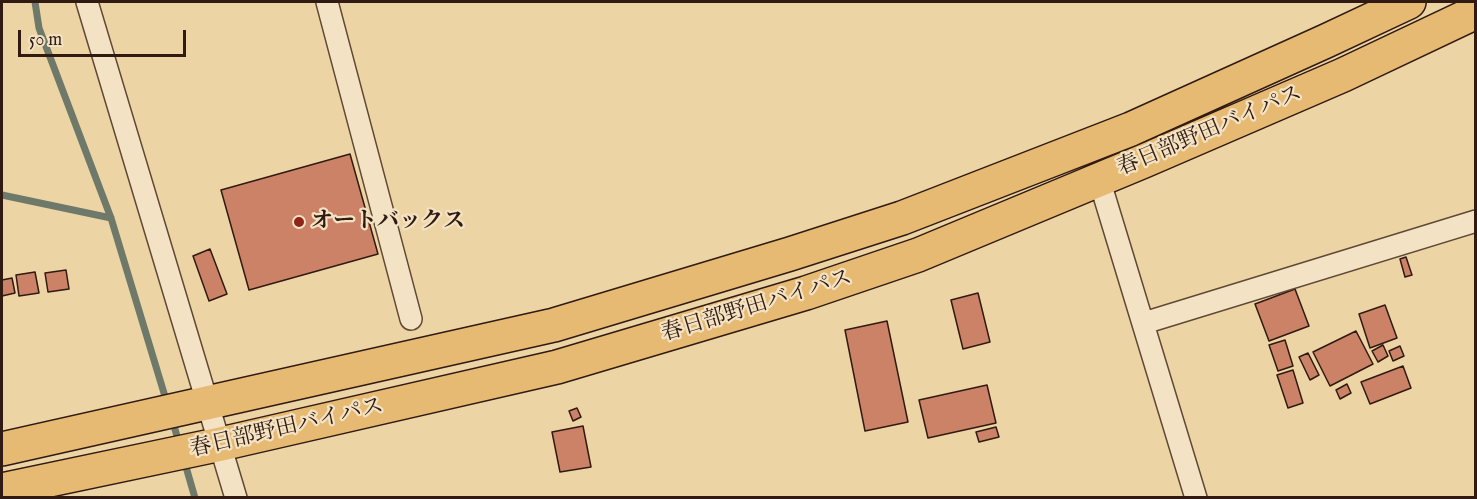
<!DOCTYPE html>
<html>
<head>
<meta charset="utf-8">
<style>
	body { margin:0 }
	#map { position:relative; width:1477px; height:499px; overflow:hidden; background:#ecd4a4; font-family:"IM FELL English",serif }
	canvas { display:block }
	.frame { position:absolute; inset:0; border:3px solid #301a11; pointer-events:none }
	.scale { position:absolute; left:18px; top:30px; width:168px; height:27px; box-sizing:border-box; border:3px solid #301a11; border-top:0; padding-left:8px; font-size:18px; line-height:21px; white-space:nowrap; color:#301a11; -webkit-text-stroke:4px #f3e3c4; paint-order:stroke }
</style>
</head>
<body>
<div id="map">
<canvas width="1477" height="499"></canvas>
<div class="frame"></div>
<div class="scale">50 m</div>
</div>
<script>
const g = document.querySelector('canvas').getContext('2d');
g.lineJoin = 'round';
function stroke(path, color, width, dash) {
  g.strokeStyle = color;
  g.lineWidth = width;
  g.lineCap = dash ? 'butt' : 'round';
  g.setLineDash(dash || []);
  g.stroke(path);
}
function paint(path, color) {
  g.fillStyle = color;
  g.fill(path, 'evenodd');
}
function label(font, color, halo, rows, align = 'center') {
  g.font = font + ' "IM FELL English","Noto Serif JP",serif';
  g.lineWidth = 4.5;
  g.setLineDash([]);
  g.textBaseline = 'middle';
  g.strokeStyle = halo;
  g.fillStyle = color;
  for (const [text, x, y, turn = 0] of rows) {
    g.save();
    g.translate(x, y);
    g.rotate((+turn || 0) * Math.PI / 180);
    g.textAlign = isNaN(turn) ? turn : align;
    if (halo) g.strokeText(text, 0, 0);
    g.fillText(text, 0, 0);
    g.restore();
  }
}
stroke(new Path2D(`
	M35,2L39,28L111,218L167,403
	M2,195L111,218
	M172,419L179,443
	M184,460L195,498`), '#6f796a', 7);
const building = new Path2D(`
	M350,154L378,254L249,290L221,190Z
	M210,249L227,294L209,301L193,256Z
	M1406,257L1412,275L1405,277L1400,259Z
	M66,270L69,289L48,292L45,273Z
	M35,272L39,293L19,296L16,275Z
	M12,278L15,293L2,296V280Z
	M1295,289L1309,326L1269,341L1255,304Z
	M978,293L990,342L963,349L951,300Z
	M1385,305L1397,338L1370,348L1359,314Z
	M887,321L908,422L865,431L845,330Z
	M1356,331L1373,364L1330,386L1313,352Z
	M1285,340L1293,366L1278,371L1269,345Z
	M1383,345L1388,356L1378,362L1372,351Z
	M1400,346L1404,356L1393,361L1389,351Z
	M1308,353L1319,375L1310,380L1299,357Z
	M1403,366L1411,388L1370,404L1361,382Z
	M1293,370L1303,403L1288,408L1277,375Z
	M1347,384L1351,393L1340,399L1336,390Z
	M987,385L996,423L928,438L919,400Z
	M577,408L581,417L573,421L569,411Z
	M583,426L591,467L560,472L552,432Z
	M996,427L999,437L979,442L976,432Z`);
paint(building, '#cb8266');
stroke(building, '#301a11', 1.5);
const street = new Path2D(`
	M87,2L236,498
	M327,2L411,319
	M1099,179L1196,498
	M1144,323L1476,221`);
const highway = new Path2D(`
	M2,449L554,325L790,254L902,218L1131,129L1326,41L1409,2
	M2,490L221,444L557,367L806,293L918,255L1144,161L1343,75L1476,12`);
stroke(street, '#5f4836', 24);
stroke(highway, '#301a11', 36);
stroke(street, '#f3e3c4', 21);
stroke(highway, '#e6ba72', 33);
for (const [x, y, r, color] of [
	[299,222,6,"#8f2418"]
]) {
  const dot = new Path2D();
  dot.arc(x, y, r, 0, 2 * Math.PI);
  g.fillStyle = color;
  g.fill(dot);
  stroke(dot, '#f3e3c4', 2);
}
label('22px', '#301a11', '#f3e3c4', [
	["春日部野田バイパス",1210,132,-23],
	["春日部野田バイパス",757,307,-17],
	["春日部野田バイパス",287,429,-13]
]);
label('bold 22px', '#301a11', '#f3e3c4', [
	["オートバックス",311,222]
], 'left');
</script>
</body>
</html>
